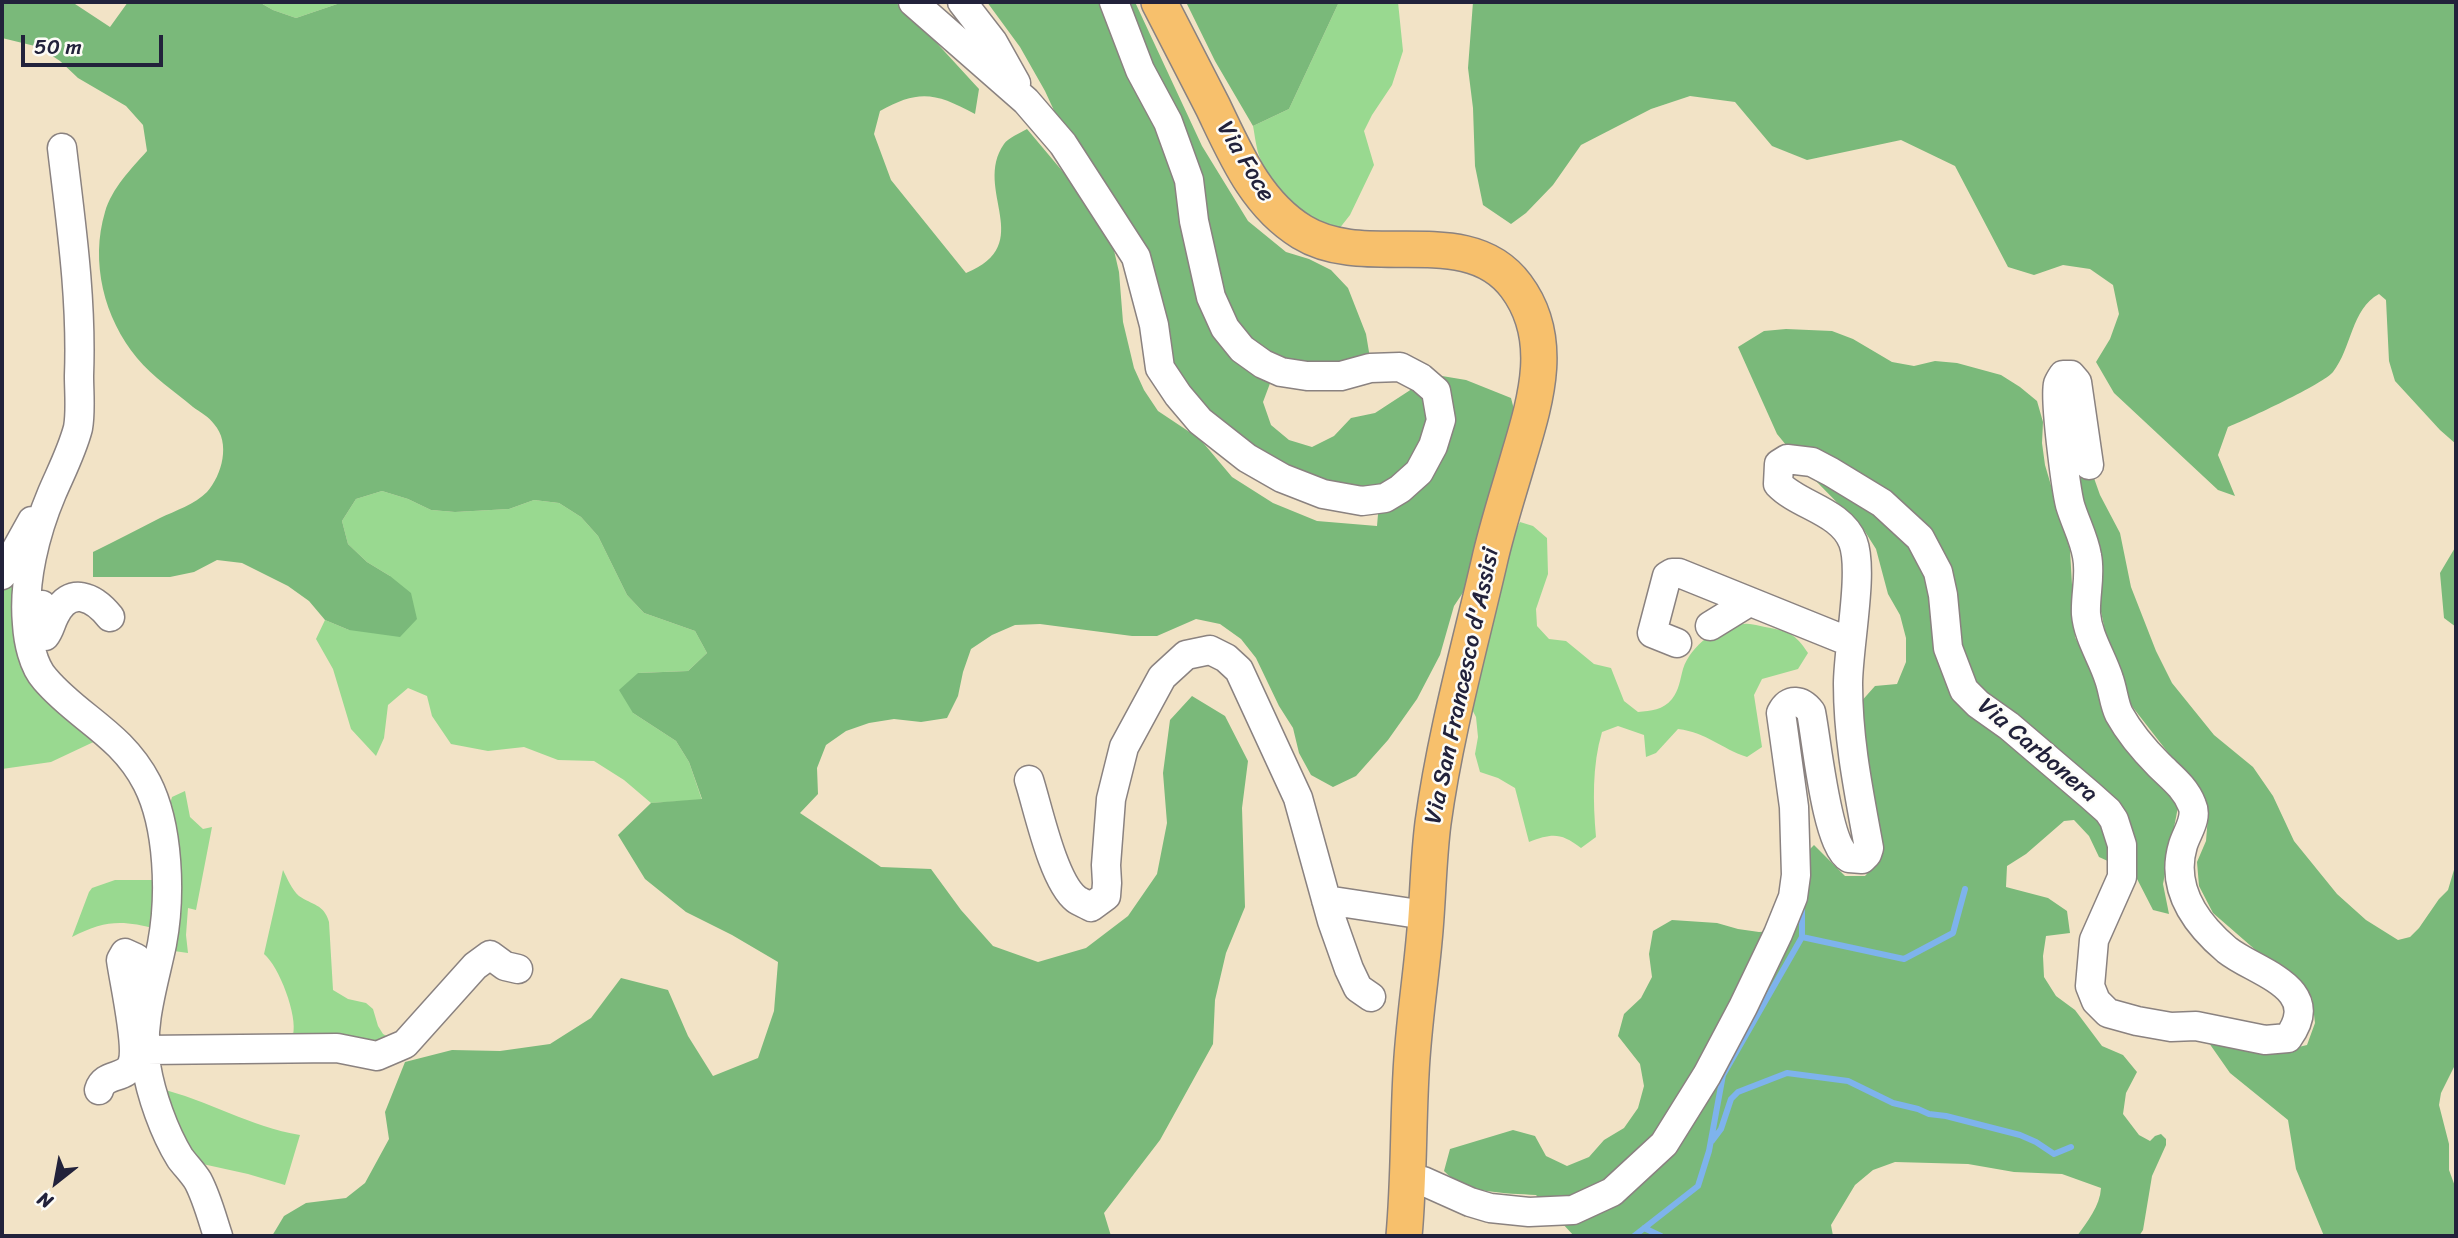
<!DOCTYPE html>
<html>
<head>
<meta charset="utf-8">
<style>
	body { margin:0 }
	#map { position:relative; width:2458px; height:1238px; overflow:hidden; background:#f2e3c6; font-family:Sriracha,sans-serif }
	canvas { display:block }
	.frame { position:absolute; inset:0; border:4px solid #22223b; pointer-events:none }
	.north { position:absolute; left:21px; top:1147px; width:70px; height:70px; -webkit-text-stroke:5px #fdfcf7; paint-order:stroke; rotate:211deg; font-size:19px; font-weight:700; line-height:28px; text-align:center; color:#22223b }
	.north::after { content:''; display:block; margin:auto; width:24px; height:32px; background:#22223b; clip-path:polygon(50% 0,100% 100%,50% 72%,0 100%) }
	.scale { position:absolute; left:21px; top:35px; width:142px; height:32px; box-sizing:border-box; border:4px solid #22223b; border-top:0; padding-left:9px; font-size:21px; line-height:24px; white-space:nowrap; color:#22223b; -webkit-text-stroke:5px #fdfcf7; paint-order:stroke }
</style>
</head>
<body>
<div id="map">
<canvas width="2458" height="1238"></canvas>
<div class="frame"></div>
<div class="north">N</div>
<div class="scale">50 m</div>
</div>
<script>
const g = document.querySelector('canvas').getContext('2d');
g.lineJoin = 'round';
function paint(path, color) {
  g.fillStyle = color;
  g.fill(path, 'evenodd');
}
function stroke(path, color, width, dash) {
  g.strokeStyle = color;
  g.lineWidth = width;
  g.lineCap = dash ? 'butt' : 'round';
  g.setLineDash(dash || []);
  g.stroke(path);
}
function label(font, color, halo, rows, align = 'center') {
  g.font = font + ' Sriracha,sans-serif';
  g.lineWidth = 5;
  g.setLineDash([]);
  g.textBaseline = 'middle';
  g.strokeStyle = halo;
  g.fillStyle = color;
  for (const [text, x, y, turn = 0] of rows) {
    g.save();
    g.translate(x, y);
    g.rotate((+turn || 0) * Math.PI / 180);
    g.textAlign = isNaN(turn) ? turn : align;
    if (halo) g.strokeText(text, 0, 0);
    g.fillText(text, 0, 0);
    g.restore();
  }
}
paint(new Path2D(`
	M259,2H343L296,18L273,10Z
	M1339,2H1398L1403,51L1392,85L1372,115L1364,131L1374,165L1350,215L1339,229C1308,221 1271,189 1260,158C1256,148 1255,136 1253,126L1289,109Z
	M382,491L408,499L431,510L455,512L509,509L534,500L559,503L581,517L598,536L627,595L644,613L695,631L707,653L688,671L638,673L633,713L676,741L689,762L702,800L651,803L624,780L594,761L558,760L524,747L488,751L451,744L432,716L427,696L408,688L388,705L384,738L376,756L351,729L333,669L316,639L325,620L349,630L390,576L367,562L348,544L342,521L356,499Z
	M1520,522L1533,526L1547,538L1548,574L1536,609L1537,626L1549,639L1566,641L1594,664L1611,668L1624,701L1638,712C1651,711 1663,710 1672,699C1679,690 1680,680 1683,669C1691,645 1718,625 1744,624C1751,623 1758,626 1765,627C1788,631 1795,633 1808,653L1798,669L1762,679L1754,695L1762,747L1747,757C1720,748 1708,733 1678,729L1656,753L1646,757L1644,735L1618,726L1602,732C1592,766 1593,802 1596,837L1581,848C1561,833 1553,833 1529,842L1515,788L1498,778L1480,772L1475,754L1478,737L1476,717L1467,700L1504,555Z
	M22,544L20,629L102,738L51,762L2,769V584Z
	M185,791L190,817L203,829L212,827L196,910L188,908L186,935L188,953L174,951L169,807L172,797Z
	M283,870C287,878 292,890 299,896C312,905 324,904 329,922L333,990L348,999L366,1003L373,1009L378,1026L383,1034L399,1043L386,1048L293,1035C298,1016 279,966 264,954Z
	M115,880H160L157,929C122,920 105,920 72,937L89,892L92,888Z
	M158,1088C207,1100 251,1127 300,1135L285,1185L248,1174L189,1161Z`), '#99d990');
paint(new Path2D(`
	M2,2H72L110,27L128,2H259L273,10L296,18L343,2H895L911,15L979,89L975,114C936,93 919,89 880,111L874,134L891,180L966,273C1038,244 972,190 1004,144C1008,138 1020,133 1027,129L1074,185L1113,246L1119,272L1123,322L1134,368L1144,390L1158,411L1200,439L1232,477L1273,503L1317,521L1377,526L1379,503L1307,481L1229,434L1176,375L1045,91L1020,47L987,2H1135L1202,146L1248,221L1286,252L1309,259L1331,270L1348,288L1366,334L1370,358L1272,378L1263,402L1271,425L1289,440L1312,447L1334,436L1351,418L1375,413L1418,385L1442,376L1466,380L1511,398L1517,421L1495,491L1484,512L1468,585L1454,606L1440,655L1417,699L1388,740L1356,776L1333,787L1311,775L1299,753L1293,728L1279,706L1256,658L1241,639L1220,624L1196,619L1157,636H1132L1040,624L1015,625L992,635L971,649L963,672L958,696L947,718L921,722L894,719L869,723L846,731L826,745L817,768L818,794L800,813L881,867L931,869L961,910L993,946L1038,962L1086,948L1128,916L1157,874L1167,823L1163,773L1170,720L1192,696L1225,716L1248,761L1242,808L1245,907L1226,953L1215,1000L1213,1044L1160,1140L1104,1213L1111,1236H272L284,1216L306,1203L346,1198L365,1183L389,1139L385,1112L405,1062L452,1050L500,1051L550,1044L591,1018L621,978L668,990L688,1036L713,1076L758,1058L774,1011L778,962L732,935L686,912L645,879L618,835L651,803L702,799L689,762L676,741L633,713L619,690L638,673L688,671L707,653L695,631L644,613L627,595L598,536L581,517L559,503L534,500L509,509L455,512L431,510L408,499L382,491L356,499L342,521L348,544L367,562L390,576L411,593L417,619L400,637L349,630L325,620L309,601L288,586L242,563L217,560L194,572L170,577H93V552C116,541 138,529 160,518C175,511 195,504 207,492C222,475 231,443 214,424C209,417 200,412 193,407C174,391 153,377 137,358C104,318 90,262 105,212C112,188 131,169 147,151L143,125L126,106L78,78L60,61L39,47L2,38Z
	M1186,2H1339L1289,109L1253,126L1215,61Z
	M1473,2H2456V444L2440,430L2395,381L2389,361L2386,300L2379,294C2351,309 2352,348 2333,372C2325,383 2246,420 2228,427L2218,455L2235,496L2218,490L2114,393L2096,362L2110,339L2119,314L2113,285L2090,269L2063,265L2034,275L2008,267L1955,166L1901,140L1807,160L1772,146L1735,102L1690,96L1651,109L1581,145L1553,185L1526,213L1511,224L1483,205L1475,166L1473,108L1468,68Z
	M1786,329L1832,331L1853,339L1892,362L1914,366L1935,361L1957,363L2001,375L2020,387L2037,401L2043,422L2042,443L2045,465L2070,550L2075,637L2096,680L2178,807L2163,884L2169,914L2153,910L2134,873L2099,857L2089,836L2074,820L2064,821L2026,854L2007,866L2006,887L2048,898L2067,911L2070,933L2046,936L2043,956L2044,977L2056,996L2075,1010L2102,1046L2123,1055L2137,1072L2126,1093L2123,1114L2139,1135L2150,1141L2155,1136L2161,1134L2166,1139V1145L2152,1176L2143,1230L2139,1236H2077C2087,1222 2100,1206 2101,1188L2062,1174L2014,1172L1968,1164L1895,1162L1873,1170L1855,1185L1831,1225L1833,1236H1574L1536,1195C1506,1193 1465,1194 1444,1171L1450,1149L1513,1130L1535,1136L1546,1156L1567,1166L1589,1157L1604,1140L1624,1128L1638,1108L1644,1086L1640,1064L1618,1036L1624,1014L1641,998L1652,977L1649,954L1653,931L1672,920L1717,923L1738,929L1759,932L1791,930L1807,852L1814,845L1845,876H1865L1882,857L1869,785L1859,704L1875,686L1897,684L1906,662V638L1900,615L1888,594L1876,549L1864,530L1814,479L1777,434L1738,347L1764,331Z
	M2089,464L2100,495L2120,533L2131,587L2156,651L2172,683L2214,735L2253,767L2273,796L2294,841L2337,894L2366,920L2398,940L2410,937L2419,928L2439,899L2448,890L2456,863V1063L2441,1093L2439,1105L2449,1144V1170L2456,1189V1236H2324L2296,1169L2288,1120L2230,1073L2209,1043L2282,1051L2307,1045L2315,1023L2312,998L2299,979L2259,953L2213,913L2199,886L2197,862L2206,841L2208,816L2201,795L2131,705L2109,650L2072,473Z
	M2456,546V627L2444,618L2440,573Z`), '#7ab97a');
stroke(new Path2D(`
	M1802,937L1904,959L1953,933L1965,889
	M1712,1141L1721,1129L1731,1099L1738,1092L1787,1073L1848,1081L1893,1103L1918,1109L1929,1114L1946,1116L2020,1135L2036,1142L2054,1154L2071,1147
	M1644,1228L1661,1236
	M1634,1236L1698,1186L1709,1151L1723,1075L1802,937V906`), '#7eb3ec', 6);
const minor = new Path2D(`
	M913,2L1026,101L1063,144L1136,257L1154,325L1160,368L1178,395L1200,421L1247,458L1282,478L1323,494L1362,501L1385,498L1400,489L1419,472L1433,446L1441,420L1436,391L1421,378L1400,367L1370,368L1341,376H1307L1281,372L1263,364L1242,349L1225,328L1211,297L1194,221L1189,180L1168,122L1140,70L1114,2
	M962,2L993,42L1016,83
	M62,148C71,224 82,299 79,376C79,392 81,412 78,428C72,451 61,472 52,493C35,533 23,582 27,624C28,641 33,666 45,679C78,718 121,733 147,783C169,826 171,896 162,944C154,983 140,1024 146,1065C151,1095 164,1132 180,1158C186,1166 193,1173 198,1181C207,1198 212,1218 218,1236
	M2,575L32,521
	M42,605L41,632L45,636C50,630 51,622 55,615C70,585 94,597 110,617
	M1710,626L1749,602
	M1677,643L1652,633L1667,576L1672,573H1679L1850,642
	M1029,780C1038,808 1053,881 1076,899C1080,902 1086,904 1091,907L1106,896L1107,883L1106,865L1111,799L1124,747L1162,677L1186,655L1210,650L1226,658L1239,670L1298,798L1332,921L1349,969L1358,988L1371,997
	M1326,900L1425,915
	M146,1050L337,1048L377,1056L405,1044L475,966L490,955L505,966L518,969
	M99,1090C104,1072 126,1080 132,1064C139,1047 124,982 121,960L125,953L136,958L140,1005
	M1408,1180L1423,1181L1470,1202L1490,1208L1529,1212L1573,1210L1612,1192L1664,1144L1707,1075L1743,1007L1778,934L1793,897L1796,875L1794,807L1781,713C1789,697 1802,700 1811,712C1817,741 1826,845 1849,858L1862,859L1867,854L1869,848C1859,793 1848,741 1848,684C1848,648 1864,571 1853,542C1841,511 1799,506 1778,484L1779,464L1787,459L1812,462L1831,472L1882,503L1920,538L1938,572L1943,595L1948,648L1964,690L1978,704L2009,726L2090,795L2108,811L2114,820L2122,845V877L2094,940L2090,986L2096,1001L2108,1013L2137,1021L2171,1027L2196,1026L2265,1040L2288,1038C2325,987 2256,973 2227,950C2195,923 2170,888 2183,845C2187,832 2198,818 2192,805C2185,787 2171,777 2159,765C2145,751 2129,732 2119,714C2114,704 2113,690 2109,679C2102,657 2088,637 2086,614C2085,595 2091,575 2087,556C2084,538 2075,522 2070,505C2066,489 2054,397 2058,384C2059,381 2061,378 2063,375H2071L2077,382L2089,465`);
const major = new Path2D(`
	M1159,2C1177,37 1195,72 1213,107C1235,153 1256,204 1302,232C1367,272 1467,220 1516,286C1555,338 1536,399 1519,456C1509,491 1497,527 1489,563C1469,649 1445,735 1433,823C1428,862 1428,902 1424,941C1420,985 1413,1029 1411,1074C1408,1128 1409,1182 1404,1236`);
stroke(minor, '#8a8280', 31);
stroke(major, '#8a8280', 38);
stroke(minor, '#fff', 28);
stroke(major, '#f7c06c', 35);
label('24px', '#22223b', '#fdfcf7', [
	["Via Foce",1245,162,59],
	["Via San Francesco d'Assisi",1463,686,-78],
	["Via Carbonera",2037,751,40]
]);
</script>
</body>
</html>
